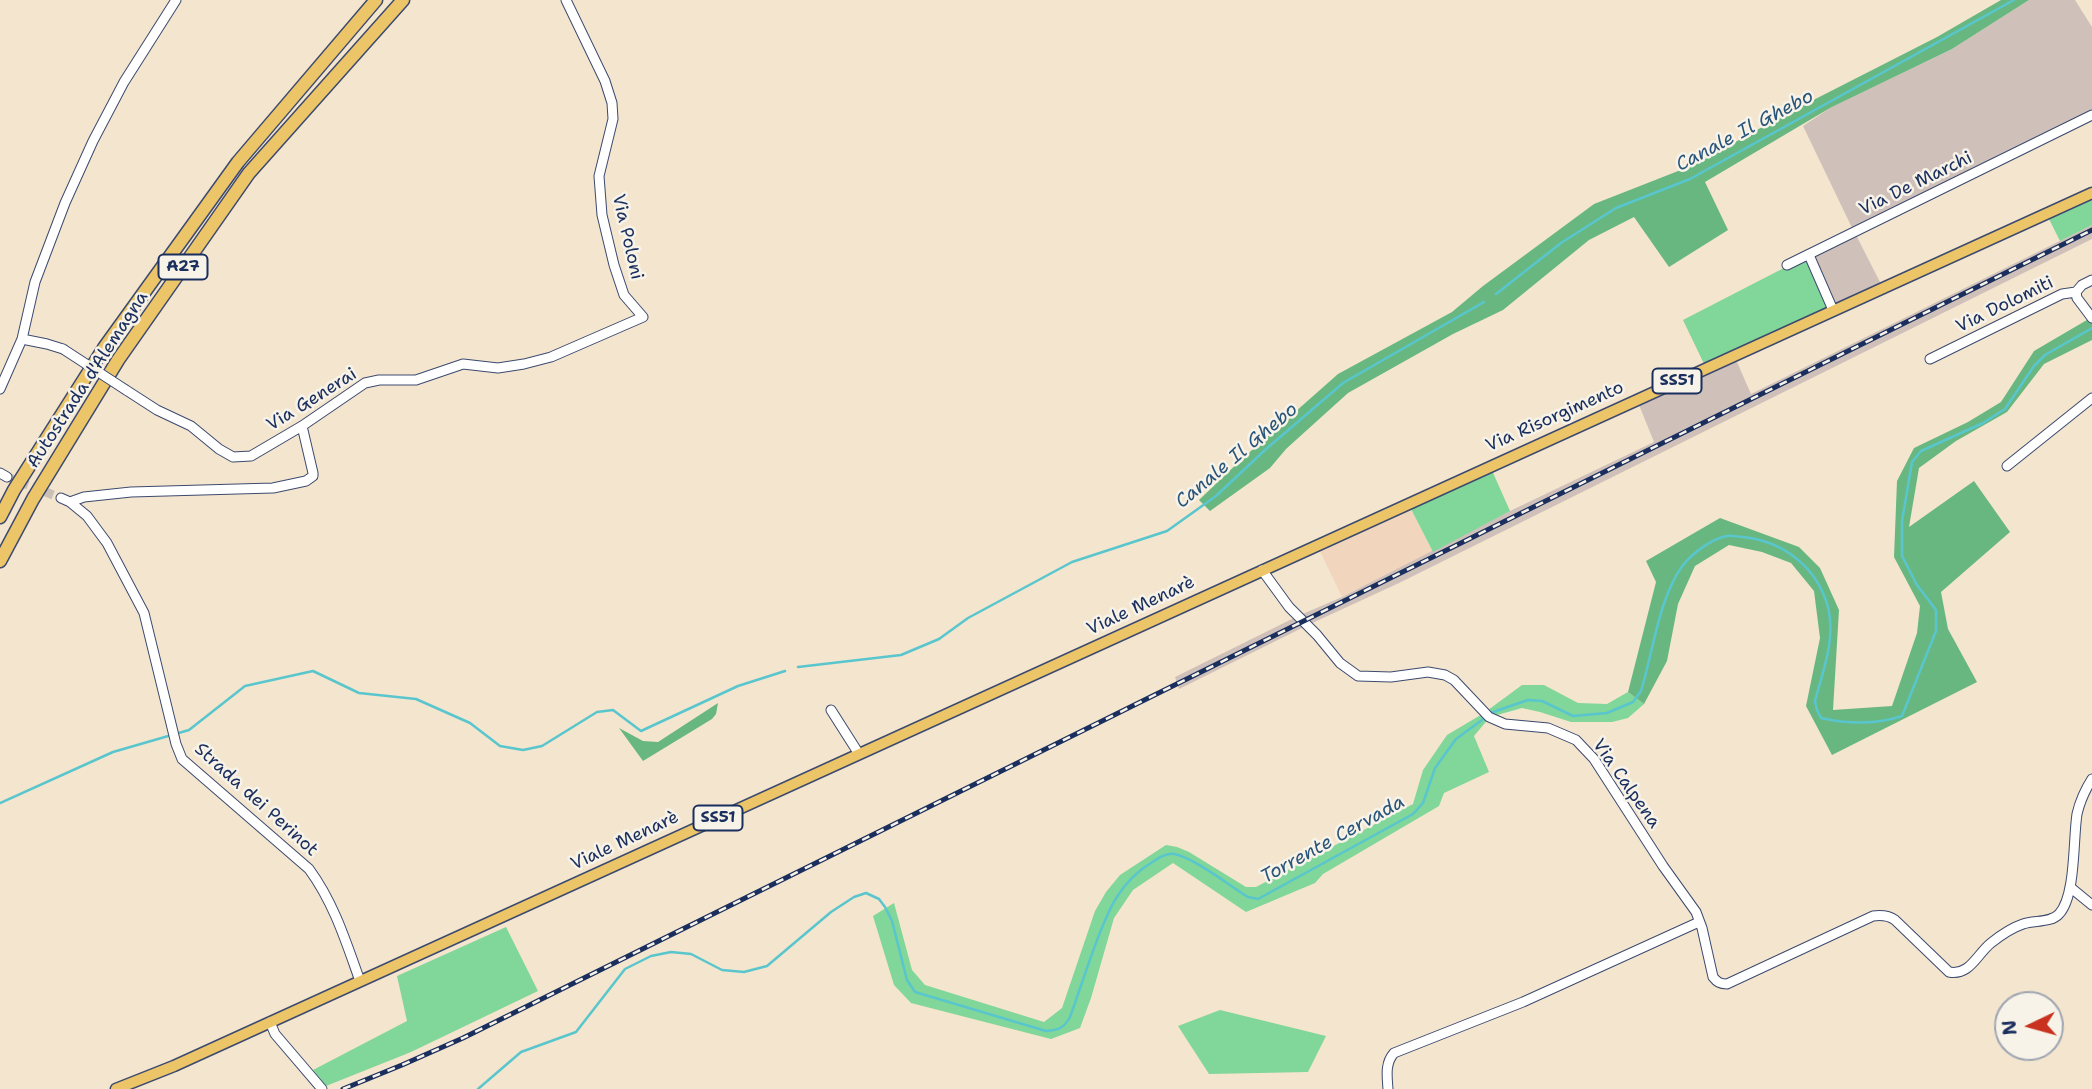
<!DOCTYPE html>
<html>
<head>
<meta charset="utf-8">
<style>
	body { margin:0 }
	#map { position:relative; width:2092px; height:1089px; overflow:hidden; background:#f4e5ce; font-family:"Shantell Sans",sans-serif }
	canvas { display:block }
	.north { position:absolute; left:1994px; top:991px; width:70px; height:70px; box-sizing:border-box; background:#f7f3e8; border:2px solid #9fa5b1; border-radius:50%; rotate:265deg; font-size:19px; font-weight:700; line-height:28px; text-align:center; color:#1b2f5e }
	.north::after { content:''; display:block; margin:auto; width:24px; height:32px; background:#c8321e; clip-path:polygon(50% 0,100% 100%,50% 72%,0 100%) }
</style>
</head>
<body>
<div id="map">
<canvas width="2092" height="1089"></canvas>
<div class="north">N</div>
</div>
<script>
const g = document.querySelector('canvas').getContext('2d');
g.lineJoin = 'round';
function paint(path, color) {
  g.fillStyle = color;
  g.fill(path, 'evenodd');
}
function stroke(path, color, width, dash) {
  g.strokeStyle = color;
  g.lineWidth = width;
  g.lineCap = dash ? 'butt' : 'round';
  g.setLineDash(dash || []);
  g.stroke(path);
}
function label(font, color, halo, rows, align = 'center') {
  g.font = font + ' "Shantell Sans",sans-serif';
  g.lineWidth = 5;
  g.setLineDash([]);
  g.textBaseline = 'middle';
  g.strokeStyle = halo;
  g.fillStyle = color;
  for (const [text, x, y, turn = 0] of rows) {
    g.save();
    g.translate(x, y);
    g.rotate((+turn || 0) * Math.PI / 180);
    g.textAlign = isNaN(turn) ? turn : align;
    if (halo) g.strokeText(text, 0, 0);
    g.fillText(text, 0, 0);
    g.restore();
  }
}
paint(new Path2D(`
	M1408,503L1433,552L1342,597L1317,545Z`), '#f2d5bd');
paint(new Path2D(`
	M2029,0H2075L2092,27V115L1855,233L1883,288L1833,310L1809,255L1854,232L1803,126L1830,108L1952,49Z
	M2092,225V239L1399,583L1308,625L1179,689L1175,677L1298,616L1342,597L1510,511L1654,442L1637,400L1734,355L1751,394Z`), '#cfc1ba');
paint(new Path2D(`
	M2092,200V225L2060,241L2049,219Z
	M1809,255L1833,310L1706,368L1683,320Z
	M1490,466L1510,511L1433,552L1408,503Z
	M1522,685H1544L1578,703L1607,704L1628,692L1644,704L1628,718L1612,722H1571L1540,712L1522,708L1490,717L1474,736L1489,772L1444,793L1439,806L1323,874L1315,883L1246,912L1173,863L1133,890L1114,918L1091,998L1080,1028L1051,1039L911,1003L894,985L873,916L894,903L912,970L925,985L1044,1022L1062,1008L1095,911L1106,892L1120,875L1166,845L1177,847L1189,852L1246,887H1256L1413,804L1423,770L1447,735L1484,713Z
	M506,927L538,991L411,1052L326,1086L313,1070L407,1021L397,976Z
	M1220,1010L1326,1036L1308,1072L1209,1074L1178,1026Z`), '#81d699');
paint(new Path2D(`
	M2001,0H2029L1952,49L1830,108L1705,182L1728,230L1669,267L1634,217L1589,240L1503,310L1453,334L1348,393L1286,449L1270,468L1210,511L1199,500L1243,458L1338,374L1452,312L1483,286L1594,204L1696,164L1782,116L1937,37Z
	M2092,317V340L2044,364L2007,412L1956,441L1919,468L1909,527L1974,481L2010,532L1941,592L1948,629L1977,682L1832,755L1806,706L1820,638L1814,591L1791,563L1762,552L1729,545L1695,566L1678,604L1667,661L1644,704L1628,692L1656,582L1646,561L1720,518L1799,547L1820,568L1839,610L1833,710L1892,706L1917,633L1920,606L1894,557L1897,481L1914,448L1968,422L2001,402L2034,351Z
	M718,703L716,714L712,719L643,761L619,728L643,741L658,742Z`), '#68b781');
stroke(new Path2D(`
	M1496,294L1561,243L1616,208L1690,179L2014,0
	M798,667L901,655L939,639L968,618L1072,562L1167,531L1216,496L1265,450L1343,383L1484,302
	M0,803L113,752L189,730L245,686L313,671L359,693L416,699L470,723L500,746L523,750L542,746L597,712L613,710L641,731L738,686L785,671
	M478,1089L521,1052L576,1032L625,969L651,956L671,952L691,954L722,970L744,972L767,966L831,912L854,897L866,893L879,899L885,907L892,921L907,980L915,992L1046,1031C1059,1030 1064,1028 1070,1017C1078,995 1085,973 1093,951C1107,913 1118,882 1154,861C1160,857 1167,853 1174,854C1193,857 1230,886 1248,897L1258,899L1413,814L1423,803L1435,768L1456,739L1493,712L1528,700L1542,701L1573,716L1607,713L1633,702L1641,691C1653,652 1659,597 1683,565C1693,553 1711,539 1727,536C1732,535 1738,537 1743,537C1783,541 1817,567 1828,607C1836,638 1823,671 1815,701L1817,710L1821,718C1848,724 1875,725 1902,716L1936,631V610L1917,585L1902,556V521L1912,462L1921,451L1983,423L2005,409L2034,366L2045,355L2092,328`), '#59c6ce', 2.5);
stroke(new Path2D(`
	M7,477L61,498`), '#c9c1b8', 9, [9, 4.5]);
const minor = new Path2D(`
	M1809,255L1833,310
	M1787,265L2092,115
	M2076,292L2077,298L2092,318
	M22,339L47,344L63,349
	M1930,359L2062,294L2076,292L2082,285L2092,280
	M0,389L22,339L35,282L65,203L93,141L124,82L176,0
	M126,390L157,410L191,426L219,449L233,457L251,456L302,426L365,383L379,380H416L463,364L498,368L524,364L551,357L643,317L624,295L614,265L602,215L599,176L613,119L612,103L605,81L566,0
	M2007,466L2092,398
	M0,473L7,477
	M61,498L70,502L87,516L107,543L144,613L176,744L182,759L309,869C334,903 346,942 360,981
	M70,502L84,497L131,492L273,488L306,481L313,476V473L302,426
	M1262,570L1289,607L1317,635L1340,663L1358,676L1391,677L1428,672L1445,675L1454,680L1489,717L1505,724L1548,728L1576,740L1594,759L1663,866L1696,912L1702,928L1713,977C1717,982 1720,984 1727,984L1873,916C1881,915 1888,915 1895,920L1949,972C1970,976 1977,954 1991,943C2001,935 2011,928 2023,924C2034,920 2051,923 2059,914C2076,896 2073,839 2077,814C2080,801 2085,790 2092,779
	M831,710L859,754
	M2070,887L2092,905
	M270,1022L275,1034L322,1089
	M1388,1089C1387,1076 1385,1063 1394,1053L1523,1002L1699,922`);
const major = new Path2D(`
	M116,1089L174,1066L2092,193`);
const highway = new Path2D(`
	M0,517L14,490L104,348L238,162L376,0
	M0,561L33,499L118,360L249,173L403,0`);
stroke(minor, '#3c4a6f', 11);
stroke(major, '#3c4a6f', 13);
stroke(highway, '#3c4a6f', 15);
stroke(minor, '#fff', 9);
stroke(major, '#edc569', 10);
stroke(highway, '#edc569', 12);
const rail = new Path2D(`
	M343,1089L402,1065L463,1038L2092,230`);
stroke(rail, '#1b2f5e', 5);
stroke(rail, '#f7f3e8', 2.5, [8]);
const minorBridge = new Path2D(`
	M63,349L126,390`);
stroke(minorBridge, '#3c4a6f', 11, []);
stroke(minorBridge, '#fff', 9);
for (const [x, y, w] of [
	[183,267,49],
	[1677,381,49],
	[718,818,49]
]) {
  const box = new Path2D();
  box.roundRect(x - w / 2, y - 12.5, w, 25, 5);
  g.fillStyle = '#f7f3e8';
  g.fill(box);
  stroke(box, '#1b2f5e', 2);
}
label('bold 16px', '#1b2f5e', null, [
	["A27",183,267],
	["SS51",1677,381],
	["SS51",718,818]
]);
label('18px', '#1b2f5e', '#f7f3e8', [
	["Via De Marchi",1916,184,-26],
	["Via Poloni",627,237,77],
	["Via Dolomiti",2005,305,-26],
	["Autostrada d'Alemagna",88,380,-57],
	["Via Generai",312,400,-32],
	["Via Risorgimento",1555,417,-24],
	["Viale Menarè",1141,606,-25],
	["Via Calpena",1626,784,55],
	["Strada dei Perinot",256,800,42],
	["Viale Menarè",625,841,-25]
]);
label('italic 19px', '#2a557a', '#f7f3e8', [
	["Canale Il Ghebo",1745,131,-28],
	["Canale Il Ghebo",1237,456,-40],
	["Torrente Cervada",1333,840,-29]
]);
</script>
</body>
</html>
